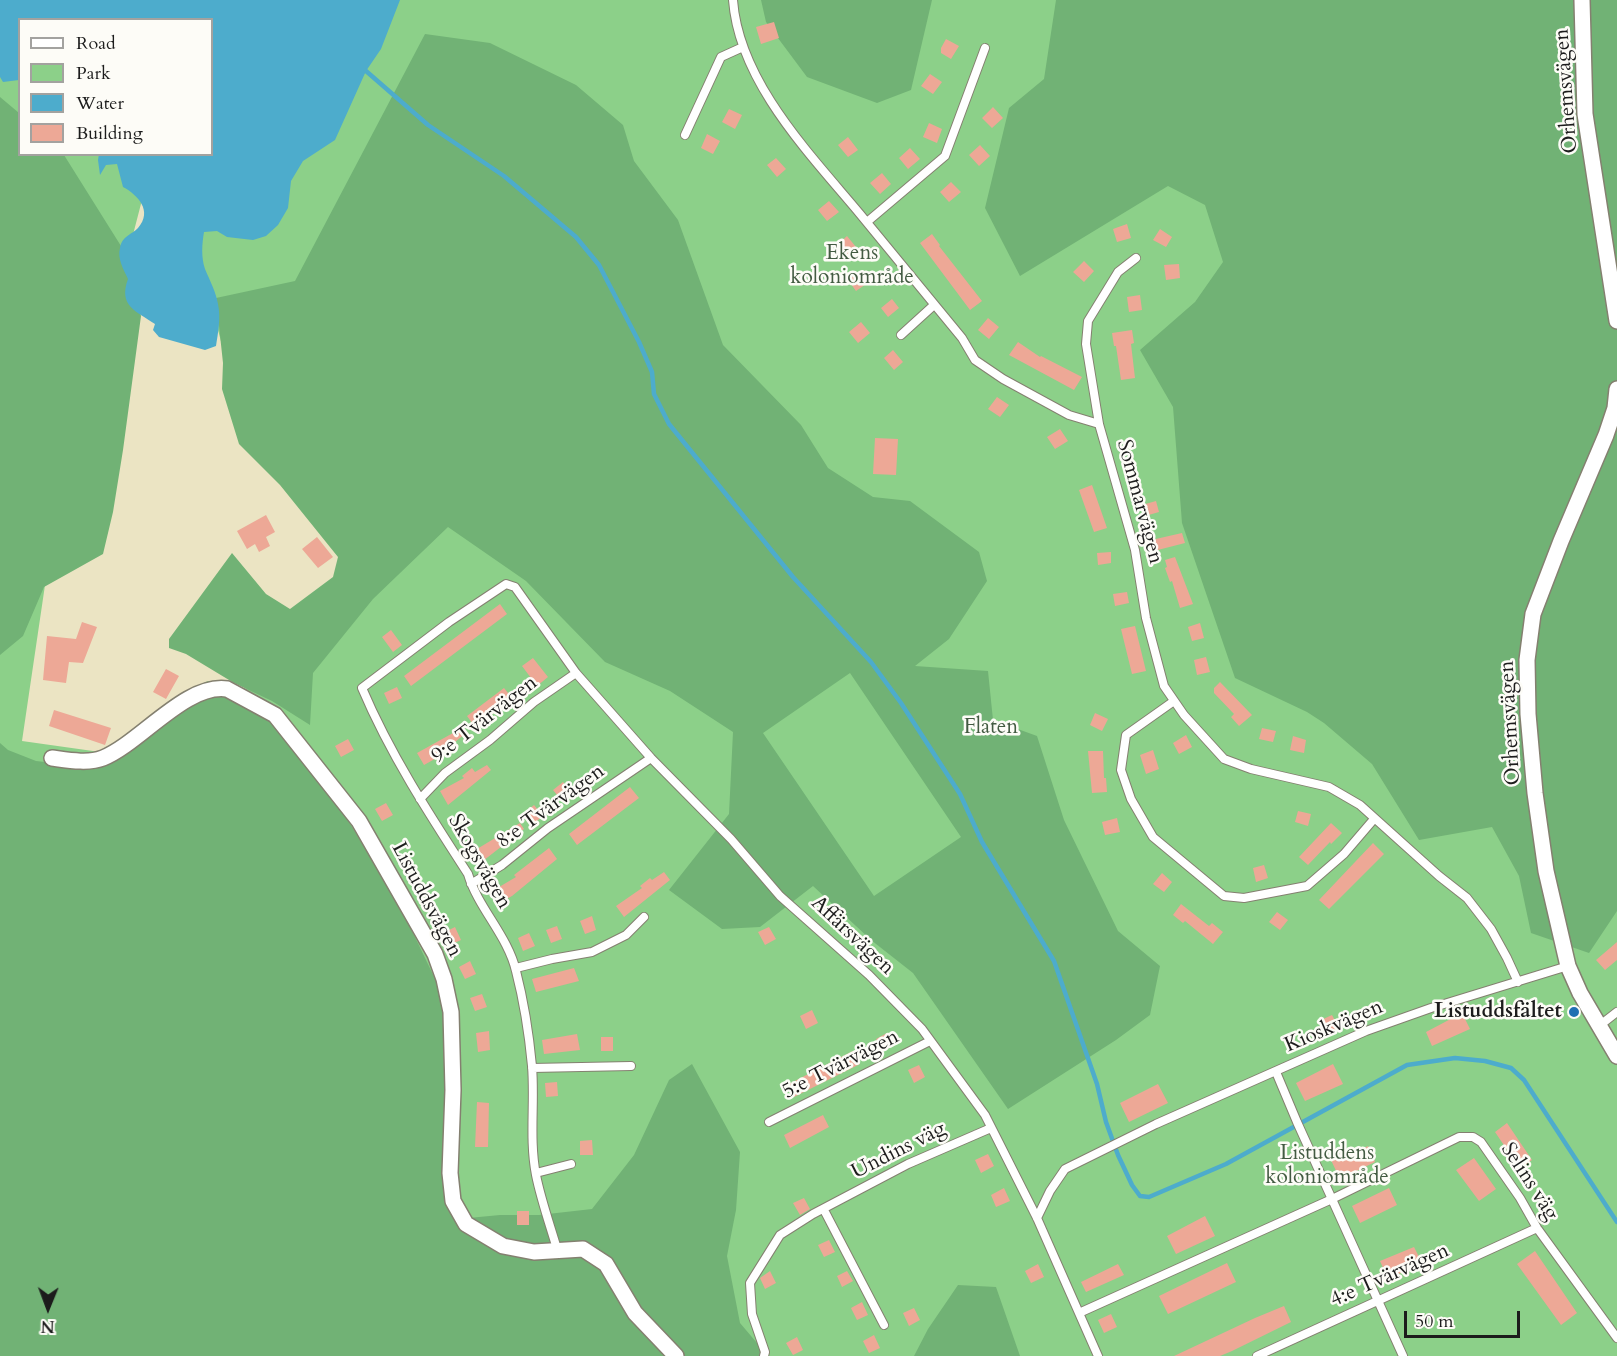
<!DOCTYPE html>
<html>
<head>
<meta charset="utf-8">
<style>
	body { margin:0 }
	#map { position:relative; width:1617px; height:1356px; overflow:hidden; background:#ebe4c3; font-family:Cardo,serif }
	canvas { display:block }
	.legend { position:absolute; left:18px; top:18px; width:195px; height:138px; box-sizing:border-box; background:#fdfcf7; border:2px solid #a3a29f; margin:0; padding:8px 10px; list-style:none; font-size:18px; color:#1c1c1c }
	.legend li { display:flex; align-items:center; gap:12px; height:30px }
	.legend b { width:30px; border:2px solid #a3a29f }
	.north { position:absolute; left:18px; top:1278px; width:60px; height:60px; -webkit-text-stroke:4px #fdfcf7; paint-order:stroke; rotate:181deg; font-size:16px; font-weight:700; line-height:24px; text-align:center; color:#1c1c1c }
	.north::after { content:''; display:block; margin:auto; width:21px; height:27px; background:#1c1c1c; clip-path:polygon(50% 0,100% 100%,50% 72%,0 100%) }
	.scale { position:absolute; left:1404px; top:1311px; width:116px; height:27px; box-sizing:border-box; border:3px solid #1c1c1c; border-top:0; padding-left:8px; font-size:18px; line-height:21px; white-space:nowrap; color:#1c1c1c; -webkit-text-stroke:4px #fdfcf7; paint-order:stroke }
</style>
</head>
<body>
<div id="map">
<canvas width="1617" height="1356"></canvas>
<ul class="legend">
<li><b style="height:8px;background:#fff"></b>Road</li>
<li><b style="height:16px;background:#8cd089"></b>Park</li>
<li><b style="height:16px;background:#4daccc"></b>Water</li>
<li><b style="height:16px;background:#eda896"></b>Building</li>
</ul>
<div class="north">N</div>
<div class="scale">50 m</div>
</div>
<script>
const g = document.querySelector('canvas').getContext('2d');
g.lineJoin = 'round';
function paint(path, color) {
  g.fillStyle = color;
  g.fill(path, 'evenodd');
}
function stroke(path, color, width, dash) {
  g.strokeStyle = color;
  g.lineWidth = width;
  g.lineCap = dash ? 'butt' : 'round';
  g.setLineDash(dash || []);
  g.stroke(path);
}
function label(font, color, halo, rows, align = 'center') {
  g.font = font + ' Cardo,serif';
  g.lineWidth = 5;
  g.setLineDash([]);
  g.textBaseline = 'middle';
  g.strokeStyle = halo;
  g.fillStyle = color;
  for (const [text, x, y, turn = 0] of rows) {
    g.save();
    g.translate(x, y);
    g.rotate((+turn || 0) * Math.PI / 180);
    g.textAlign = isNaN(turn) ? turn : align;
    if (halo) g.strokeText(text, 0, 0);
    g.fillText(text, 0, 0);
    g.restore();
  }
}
paint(new Path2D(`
	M0,0H1617V1356H0ZM20,20H212V154H20ZM142,200L184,202L248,443L376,595L249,689L208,681L182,693L127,739L100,752L22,741L49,558Z`), '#8cd089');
paint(new Path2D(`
	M761,0H932L911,90L877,103L807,77L766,22Z
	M1056,0H1617V911L1589,953L1531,933L1519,876L1492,827L1419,840L1372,764L1324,723L1307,712L1235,678L1182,523L1173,407L1140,350L1195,302L1223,262L1205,205L1168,186L1020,276L985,208L1009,108L1044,79Z
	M425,34L490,43L576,85L623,125L634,161L678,220L723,345L801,425L828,468L873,497L910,501L979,552L987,581L949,639L915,666L988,671L993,720L1037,736L1064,820L1118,931L1160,966L1150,1015L1116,1040L1008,1109L913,973L871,940L813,886L760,927L722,929L669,890L729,814L733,732L670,691L605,662L526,581L448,527L373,599L313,673L310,725L272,701L234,683L186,654L169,648V639L232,553L266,594L290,609L333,577L338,557L280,485L239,444L222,389L223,363L216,298L295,281ZM850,673L961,837L874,896L763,733Z
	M0,97L19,113L20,154L64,155L126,254L141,316L123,450L113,512L103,554L44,587L23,636L0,655Z
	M221,691L264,716L285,733L343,812L402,910L438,985L445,1027L458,1219L500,1215H539L592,1209L634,1155L669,1080L692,1064L740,1152L736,1210L727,1256L740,1323L768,1356H0V743L8,750L36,761L81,766L180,709Z
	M958,1285L996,1287L1020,1356H914L928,1329Z`), '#71b275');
paint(new Path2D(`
	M0,0H400L381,49L366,71L335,140L303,161L291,181L288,208L278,225L266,236L253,240L227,237L217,231L204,232C202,244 201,257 205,269C210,281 216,292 218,304C221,318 218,333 216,346L205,350L159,337L153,330L155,324C136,311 118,306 128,279C124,270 117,259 120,248C122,236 131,235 138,228C153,211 138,195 123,187L117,164L106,165L100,175L98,160L99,154H212V20H20L19,80L3,82L0,77Z`), '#4daccc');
stroke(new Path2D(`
	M366,71L428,125L504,176L576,237L599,265L639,342L652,372L654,394L669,424L793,577L871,662L901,703L960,794L982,842L1054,961L1097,1084L1106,1122L1118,1155L1132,1185L1140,1196L1149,1197L1226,1164L1407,1065L1455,1058L1485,1061L1511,1068L1524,1080L1617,1222`), '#4daccc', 4.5);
paint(new Path2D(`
	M774,22L779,38L761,44L756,27Z
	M946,39L959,46L951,59L941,53V48Z
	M930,74L942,82L933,94L921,86Z
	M993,107L1003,118L992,128L982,118Z
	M729,109L742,115L735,129L722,122Z
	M929,123L942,129L937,143L923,137Z
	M707,134L720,141L713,154L701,148Z
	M848,137L858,150L848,157L838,145Z
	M980,145L990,156L979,166L969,155Z
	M910,148L920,159L908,169L899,158Z
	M776,158L786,169L777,177L767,165Z
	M882,173L891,184L880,194L870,183Z
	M951,182L961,192L949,202L940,192Z
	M829,201L839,212L827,221L818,210Z
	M1127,224L1131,238L1117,242L1113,229Z
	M1160,229L1172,237L1166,247L1153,240Z
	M932,234L940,245L939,246L982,301L970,310L920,243Z
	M847,236L856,247L845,257L835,247Z
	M1084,261L1094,271L1084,282L1073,272Z
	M1179,264L1180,278L1166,280L1164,265Z
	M860,271L869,282L856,291L848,280Z
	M1140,295L1142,310L1129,312L1127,297Z
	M892,299L899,308L888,317L881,308Z
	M988,318L999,327L989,339L978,330Z
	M861,322L870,333L858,343L849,332Z
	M1132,330L1134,343L1131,344L1135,378L1121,380L1116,346H1114L1112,333Z
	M1018,342L1040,357L1041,356L1082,377L1074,390L1009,355Z
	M893,350L903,362L894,370L884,358Z
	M997,397L1009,405L1000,417L988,409Z
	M1060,429L1068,441L1055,449L1047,437Z
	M875,438L898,439L896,475L873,474Z
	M1092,485L1107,528L1094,532L1079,490Z
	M1156,501L1159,512L1145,516L1142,505Z
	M266,515L275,532L266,537L270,546L259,552L255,544L247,549L237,531Z
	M1182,533L1185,543L1150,552L1147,541Z
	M317,537L333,557L318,568L302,549Z
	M1111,552V563L1098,565L1097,553Z
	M1175,557L1193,604L1180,608L1172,581L1170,582L1165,568L1167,567L1165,560Z
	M1127,592L1129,603L1115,606L1113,594Z
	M500,604L507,614L411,686L404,676Z
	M82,622L97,627L83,663L69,662L66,683L43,680L47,636L76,639Z
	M1200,623L1204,638L1192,641L1188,627Z
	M1135,626L1146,671L1132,674L1121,629Z
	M391,630L402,645L393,652L382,637Z
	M1206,657L1210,672L1197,675L1194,660Z
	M533,658L548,677L537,686L522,666Z
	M166,669L179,676L166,699L153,692Z
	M1220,682L1252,715L1239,726L1231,717L1234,714L1214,693V688Z
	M397,687L402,698L389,704L384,693Z
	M504,688L513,699L475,727L467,716Z
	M54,710L111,728L105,745L49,726Z
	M1095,713L1108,719L1102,731L1090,725Z
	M462,728L466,733L433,760L424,765L417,753Z
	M1262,728L1276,731L1273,742L1259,739Z
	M1186,735L1192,747L1179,754L1173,743Z
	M1293,736L1306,740L1304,753L1290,750Z
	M348,739L354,750L341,757L335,746Z
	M1153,750L1159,769L1146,774L1140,755Z
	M1088,751H1103L1104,778H1106L1107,792L1092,793Z
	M487,765L491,770L448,805L440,791L464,778L462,776L472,768L475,772Z
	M563,782L572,793L562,801L553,790Z
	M630,787L639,798L577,845L569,834Z
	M386,803L393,815L382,821L375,809Z
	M534,805L543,816L533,824L524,813Z
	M1298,811L1311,814L1308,826L1295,822Z
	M1117,818L1120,832L1105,835L1102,822Z
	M520,823L524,829L479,864L472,852Z
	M1331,823L1342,833L1331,844L1330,842L1308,865L1299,857Z
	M1373,843L1384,854L1329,909L1319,900Z
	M549,848L557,859L512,896L501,902L494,890L516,877L514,875Z
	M1264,865L1268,878L1256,882L1253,868Z
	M664,872L670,880L624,917L616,906L642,888L640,886L650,878L652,880Z
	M1162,873L1172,882L1164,892L1153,884Z
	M1181,904L1209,926L1212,923L1223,932L1213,944L1185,921L1183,923L1173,915Z
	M1277,912L1288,920L1280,930L1269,922Z
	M592,916L596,930L585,934L580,921Z
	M557,926L562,939L551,943L546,930Z
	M455,927L461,940L450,945L443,933Z
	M769,927L776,939L765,945L758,932Z
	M529,933L535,946L523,951L518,938Z
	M1617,942V960L1605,970L1596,960Z
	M470,961L476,974L465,979L459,967Z
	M574,968L579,981L536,992L532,979Z
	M482,994L487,1007L475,1011L470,998Z
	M812,1010L818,1023L806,1029L800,1016Z
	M1462,1013L1470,1029L1432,1046L1426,1032Z
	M1332,1015L1339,1028L1325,1034L1319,1021Z
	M489,1031L490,1050L478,1052L476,1033Z
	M887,1033L893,1046L882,1051L876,1039Z
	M577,1034L580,1050L544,1054L542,1040Z
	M601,1037H613V1051H601Z
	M853,1051L860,1064L794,1097L787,1085Z
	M1333,1064L1343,1084L1305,1101L1296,1083Z
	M919,1065L925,1077L914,1083L908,1070Z
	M557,1082L558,1096L546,1097L545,1083Z
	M1158,1084L1168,1103L1129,1122L1120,1103Z
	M477,1102L489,1103L488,1147H475Z
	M823,1115L829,1127L790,1148L784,1135Z
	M1507,1123L1532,1160L1520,1169L1495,1132Z
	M592,1140L593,1155H580V1141Z
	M1368,1146L1375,1162L1340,1179L1330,1158L1342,1153L1344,1158Z
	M988,1154L994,1166L981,1173L975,1160Z
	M1474,1158L1496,1189L1479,1201L1456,1170Z
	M1004,1188L1010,1201L996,1207L991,1195Z
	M1389,1188L1397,1205L1360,1223L1352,1206Z
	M804,1198L810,1209L800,1215L793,1203Z
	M517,1211H529V1225H517Z
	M1205,1216L1215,1236L1176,1254L1167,1236Z
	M829,1240L835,1252L824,1257L818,1245Z
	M1414,1247L1422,1263L1388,1279L1380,1261Z
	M1535,1251L1577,1313L1561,1325L1517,1264Z
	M1227,1263L1236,1282L1168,1314L1159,1296Z
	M1038,1264L1044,1277L1031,1283L1025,1271Z
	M1118,1264L1124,1275L1086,1292L1081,1282Z
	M770,1271L776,1283L765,1289L760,1278Z
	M847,1271L853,1281L842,1287L837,1276Z
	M862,1302L868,1315L857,1320L851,1308Z
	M1284,1306L1291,1322L1232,1351L1220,1356H1174L1255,1318Z
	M914,1308L920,1320L909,1326L903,1313Z
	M1111,1314L1117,1327L1104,1333L1098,1320Z
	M874,1335L880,1348L869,1353L863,1341Z
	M797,1337L803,1350L793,1355L786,1343Z`), '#eda896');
const lane = new Path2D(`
	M733,0C739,82 810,154 860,214C894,255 928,297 962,338L975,360L1003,379L1069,415L1099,424L1135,550L1146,618L1164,686L1184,715L1224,759L1251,769L1329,787L1360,805L1439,876L1467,898L1491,929L1507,958L1518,982
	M685,135L721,57L743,47
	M867,222L945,156L985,48
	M901,335L934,305
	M1099,424L1086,344L1088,321L1118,272L1136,258
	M1174,701L1126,735L1121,770L1131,799L1153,837L1224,896L1244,898L1307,886L1344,854L1374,819
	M420,799L445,773L490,740L534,702L576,673
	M471,884L502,865L548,828L651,758
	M516,968L552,959L592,952L626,935L644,917
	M1599,1026L1617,1012
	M532,1068L631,1066
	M1276,1072L1297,1122L1403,1356
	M769,1122L930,1041
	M536,1173L571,1164
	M824,1210L884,1325
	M1037,1218L1050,1191L1065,1169L1156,1124L1366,1031L1431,1008L1568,966
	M557,1249C550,1225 541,1200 536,1175C529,1139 535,1102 532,1066C529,1034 524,1002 516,971C508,936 478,908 468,874C429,814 390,754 362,688L449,622L506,584L515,587L576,673L651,758L731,839L780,896L869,975L922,1029L985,1115L1037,1218L1098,1356
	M1079,1313L1332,1199L1459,1137H1473L1481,1142L1520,1198L1537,1228L1617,1338
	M764,1356L765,1352L752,1314L750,1283L780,1235L813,1214L908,1164L991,1128
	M1257,1356L1537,1228`);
const street = new Path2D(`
	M1582,0L1585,114L1617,321
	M1617,389L1615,408L1606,435L1561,541L1533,614L1527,660L1528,714L1535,793L1546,871L1568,966L1580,993L1617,1056
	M52,758C67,760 88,764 103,758C140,743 186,683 227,689L275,715L359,821L435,954L444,979L451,1012L453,1090L450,1173L453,1201L466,1224L503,1246L534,1252L583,1249L606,1264L635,1313L676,1356`);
stroke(lane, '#848070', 10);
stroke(street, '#848070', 18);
stroke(lane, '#fff', 8);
stroke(street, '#fff', 15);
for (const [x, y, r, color] of [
	[1574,1012,6,"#1f6fb2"]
]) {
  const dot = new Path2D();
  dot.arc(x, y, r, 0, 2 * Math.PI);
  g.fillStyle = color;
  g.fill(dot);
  stroke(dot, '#fdfcf7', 2);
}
label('21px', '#1c1c1c', '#fdfcf7', [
	["Orhemsvägen",1567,91,-94],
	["Sommarvägen",1139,502,75],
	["9:e Tvärvägen",485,720,-38],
	["Orhemsvägen",1511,723,-93],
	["8:e Tvärvägen",551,807,-36],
	["Skogsvägen",479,862,60],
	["Listuddsvägen",426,900,62],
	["Affärsvägen",852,936,43],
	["Kioskvägen",1334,1027,-23],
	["5:e Tvärvägen",841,1065,-27],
	["Undins väg",899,1151,-27],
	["Selins väg",1529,1182,57],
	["4:e Tvärvägen",1390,1276,-24]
]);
label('21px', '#435b42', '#fdfcf7', [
	["Ekens",852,254],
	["koloniområde",852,278],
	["Flaten",991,728],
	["Listuddens",1327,1154],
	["koloniområde",1327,1178]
]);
label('bold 21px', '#1c1c1c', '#fdfcf7', [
	["Listuddsfältet",1562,1012]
], 'right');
</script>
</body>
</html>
